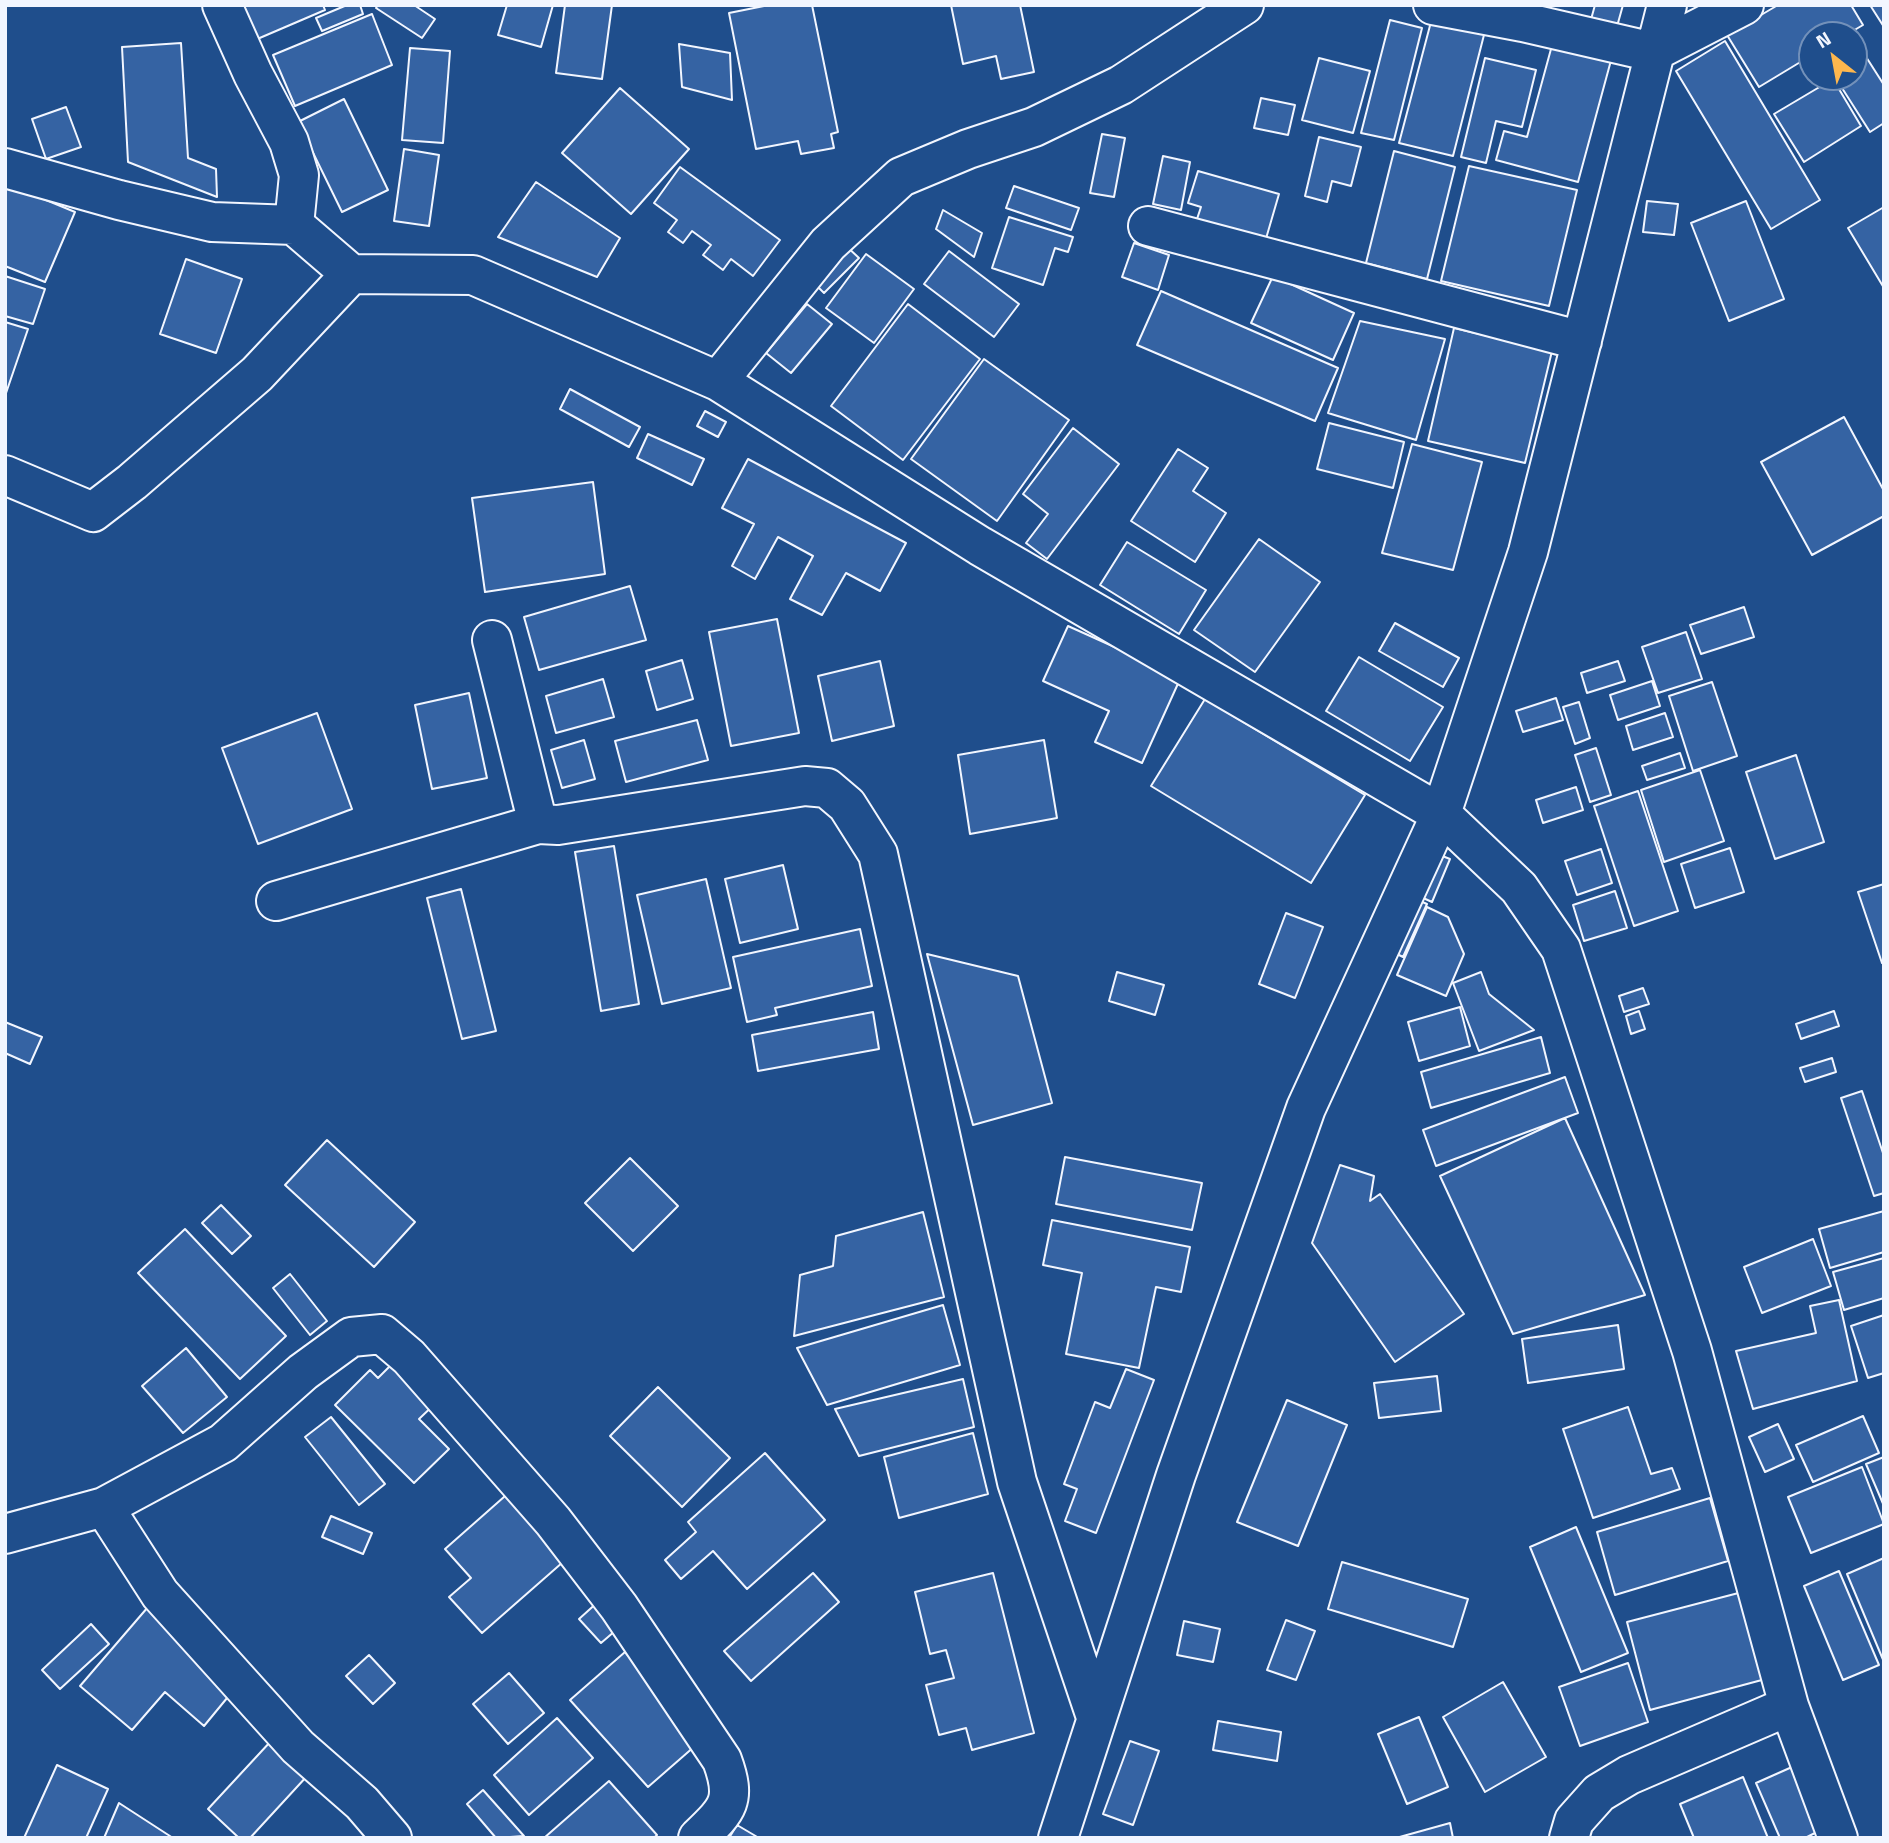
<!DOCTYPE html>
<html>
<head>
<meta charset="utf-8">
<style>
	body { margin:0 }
	#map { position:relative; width:1889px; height:1843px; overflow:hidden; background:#1f4e8c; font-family:"Titillium Web",sans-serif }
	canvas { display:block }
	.frame { position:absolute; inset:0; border:7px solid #f2f6ff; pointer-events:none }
	.north { position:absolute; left:1798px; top:21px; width:70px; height:70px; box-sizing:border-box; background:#1f4e8c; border:2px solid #7391ba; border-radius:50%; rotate:329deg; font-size:19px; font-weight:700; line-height:28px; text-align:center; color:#f2f6ff }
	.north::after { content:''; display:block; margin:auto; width:24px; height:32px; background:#ffb74d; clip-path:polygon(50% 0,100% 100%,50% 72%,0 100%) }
</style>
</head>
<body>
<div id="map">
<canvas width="1889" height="1843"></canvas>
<div class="frame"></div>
<div class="north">N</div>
</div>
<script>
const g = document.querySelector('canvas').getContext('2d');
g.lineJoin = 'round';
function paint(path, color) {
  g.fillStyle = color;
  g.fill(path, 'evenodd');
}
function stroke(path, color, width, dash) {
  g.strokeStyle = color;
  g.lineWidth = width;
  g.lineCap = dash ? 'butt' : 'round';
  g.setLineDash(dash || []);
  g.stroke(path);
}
const building = new Path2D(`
	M232,5H323L325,10L248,43Z
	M347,5H360L363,14L322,31L316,18Z
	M378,5H414L435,19L422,38L376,8Z
	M507,5H553L541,47L498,35Z
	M565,5H612L602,79L556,73Z
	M769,5H812L838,132L831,134L834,148L801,154L798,141L756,149L729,13Z
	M951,5H1020L1034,72L1001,79L996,56L963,64Z
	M1595,5H1623L1616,30L1590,23Z
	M1778,5H1851L1863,25L1846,35H1812V55L1759,87L1727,35Z
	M1870,5H1884V27Z
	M372,14L392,65L295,106L273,55Z
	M1432,18L1485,31L1453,156L1399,143Z
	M1390,20L1422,28L1394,140L1361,133Z
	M1554,38L1613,53L1578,182L1496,160L1504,131L1527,137Z
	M1854,38L1884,85V123L1870,132L1835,77H1854Z
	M1725,41L1820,200L1771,229L1676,71Z
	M181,43L188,158L216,169L217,197L128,162L122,47Z
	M679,44L730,53L732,100L682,87Z
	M410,48L450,51L443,143L402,140Z
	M1319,58L1370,71L1353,133L1302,120Z
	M1485,58L1536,70L1522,127L1496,121L1486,163L1461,157Z
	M1833,79L1861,126L1804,162L1774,114Z
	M620,88L689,149L631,214L562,153Z
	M1261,98L1295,105L1288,135L1254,128Z
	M344,99L388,190L342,212L298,122Z
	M66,107L81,147L46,159L32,119Z
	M1102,134L1125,138L1114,197L1090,193Z
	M1319,137L1361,147L1351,186L1332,181L1327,202L1305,196Z
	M404,149L439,155L429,226L394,221Z
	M1394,151L1455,167L1427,279L1366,263Z
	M1163,156L1190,162L1181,210L1153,204Z
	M1469,166L1577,190L1549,306L1441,281Z
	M680,167L780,240L753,276L731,259L723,270L703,255L711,245L692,231L683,243L668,232L677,220L654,203Z
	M1198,171L1279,194L1265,242L1196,222L1201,207L1188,203Z
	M536,182L620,238L597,277L498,237Z
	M5,183L75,212L45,282L5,266Z
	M1014,186L1079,208L1071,230L1006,208Z
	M1647,201L1678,204L1674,235L1643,232Z
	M1746,201L1784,299L1729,321L1691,223Z
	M1884,207V288L1848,228Z
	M943,210L982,233L974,257L936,229Z
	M1009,217L1073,237L1068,252L1055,248L1043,285L992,268Z
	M1134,243L1169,255L1158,290L1122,277Z
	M844,244L859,258L824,293L810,279Z
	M949,251L1019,304L994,337L924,284Z
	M866,254L914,289L874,343L826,308Z
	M186,259L242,279L216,353L160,334Z
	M5,276L45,289L33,324L5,316Z
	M1273,276L1354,313L1333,360L1251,323Z
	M1161,291L1338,368L1315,421L1137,345Z
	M807,304L832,324L791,373L766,353Z
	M908,304L980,359L903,460L831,406Z
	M1360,321L1445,339L1416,440L1328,413Z
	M5,322L28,329L5,396Z
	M1454,328L1552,351L1525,463L1428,441Z
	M984,359L1069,420L997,521L911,459Z
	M570,389L640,427L629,447L560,409Z
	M705,411L726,422L718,437L697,426Z
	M1844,417L1884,491V516L1812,555L1761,462Z
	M1329,423L1404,442L1393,488L1317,469Z
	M1073,428L1119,464L1047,559L1026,543L1048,514L1023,494Z
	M648,434L704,459L692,485L637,458Z
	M1412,444L1482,462L1453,570L1382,553Z
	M1178,449L1208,468L1193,491L1226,513L1195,562L1131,521Z
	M748,459L906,543L880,591L846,573L822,615L790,599L813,556L778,537L755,579L732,566L754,524L722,508Z
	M593,482L605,574L485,592L472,498Z
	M1259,539L1320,582L1255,672L1194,630Z
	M1127,542L1206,590L1179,634L1100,585Z
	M630,586L646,640L539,670L524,617Z
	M1744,607L1754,637L1701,654L1690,625Z
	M777,619L799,733L731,746L709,632Z
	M1395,623L1459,658L1443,687L1379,651Z
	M1068,626L1181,677L1142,763L1095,742L1109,711L1043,681Z
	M1686,632L1702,679L1658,693L1642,647Z
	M1359,657L1443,707L1410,761L1326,711Z
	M682,660L693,699L657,710L646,671Z
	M880,661L894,726L832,741L818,676Z
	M1618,661L1625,681L1587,693L1581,673Z
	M603,679L614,717L556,733L546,696Z
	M1652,681L1660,706L1618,720L1610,695Z
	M1712,682L1737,756L1693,771L1669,696Z
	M469,693L487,778L432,789L415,705Z
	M1556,698L1563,720L1523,732L1516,711Z
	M1205,699L1365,795L1311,883L1151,786Z
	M1579,702L1590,738L1575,744L1563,707Z
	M317,713L352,809L258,844L222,748Z
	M1665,713L1673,737L1633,750L1626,726Z
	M697,720L708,760L626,782L615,741Z
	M584,740L595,779L562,788L551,750Z
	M1044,740L1057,818L970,834L958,755Z
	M1596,748L1611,795L1590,802L1575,755Z
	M1680,753L1685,768L1647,780L1642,766Z
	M1796,755L1824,842L1775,859L1746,772Z
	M1700,770L1724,841L1664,862L1641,790Z
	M1576,787L1583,810L1543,823L1536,800Z
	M1638,791L1678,911L1634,926L1594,806Z
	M614,846L639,1004L601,1011L575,852Z
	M1730,848L1744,892L1695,908L1681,864Z
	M1601,849L1612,883L1577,895L1565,861Z
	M1427,850L1450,859L1432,902L1410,892Z
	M783,865L798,929L740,943L725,879Z
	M706,879L731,988L662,1004L637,895Z
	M1884,884V962L1882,963L1858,892Z
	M461,889L496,1031L462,1039L427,898Z
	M1615,891L1627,928L1584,941L1573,905Z
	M1406,895L1427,904L1403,957L1383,947Z
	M1427,907L1448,917L1464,954L1446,996L1397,975Z
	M1286,913L1323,927L1295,998L1259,984Z
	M860,929L872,986L775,1008L777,1015L747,1022L733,957Z
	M927,954L1018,976L1052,1103L973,1125Z
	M1117,972L1164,985L1155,1015L1109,1001Z
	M1481,972L1489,994L1534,1030L1479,1051L1453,983Z
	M1643,988L1649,1004L1624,1012L1619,996Z
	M1460,1007L1470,1046L1419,1061L1408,1022Z
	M1639,1011L1645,1029L1631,1034L1626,1016Z
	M1834,1011L1839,1026L1801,1039L1796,1024Z
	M873,1012L879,1049L758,1071L752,1035Z
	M5,1022L42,1037L30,1064L5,1053Z
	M1541,1037L1550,1073L1431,1108L1421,1072Z
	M1832,1058L1836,1072L1805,1082L1800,1068Z
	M1565,1077L1578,1113L1436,1166L1423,1130Z
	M1862,1091L1884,1156V1193L1874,1196L1841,1098Z
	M1565,1118L1645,1295L1513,1334L1440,1176Z
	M327,1140L415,1222L374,1267L285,1185Z
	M1065,1157L1202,1183L1192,1230L1056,1204Z
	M630,1158L678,1206L633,1251L585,1203Z
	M1340,1165L1374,1176L1370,1201L1380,1194L1464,1314L1395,1362L1312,1243Z
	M221,1205L251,1236L232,1254L202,1223Z
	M1884,1211V1252L1830,1268L1819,1229Z
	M923,1212L944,1297L794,1336L800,1275L833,1266L836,1236Z
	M1052,1220L1190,1247L1181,1292L1156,1287L1139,1368L1066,1354L1082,1273L1043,1265Z
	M185,1229L286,1336L240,1379L138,1273Z
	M1813,1239L1831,1286L1762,1313L1744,1267Z
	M1884,1258V1298L1844,1310L1833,1272Z
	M290,1274L327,1321L310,1335L273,1288Z
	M1839,1300L1857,1381L1753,1409L1736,1351L1816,1333L1810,1306Z
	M943,1305L960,1365L827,1405L797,1348Z
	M1884,1315V1373L1868,1378L1851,1326Z
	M1618,1325L1624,1369L1528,1383L1522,1339Z
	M186,1348L227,1397L183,1433L142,1386Z
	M399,1357L441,1398L419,1419L449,1449L414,1483L335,1405L370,1370L378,1378Z
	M1126,1369L1154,1380L1096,1533L1065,1521L1077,1489L1064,1484L1095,1402L1110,1408Z
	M1437,1376L1441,1411L1379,1418L1374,1383Z
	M963,1379L974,1427L859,1456L835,1409Z
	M658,1387L730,1458L682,1507L610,1436Z
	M1287,1400L1347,1425L1298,1546L1237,1522Z
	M1628,1407L1651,1474L1672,1468L1680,1489L1593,1518L1563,1429Z
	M1863,1416L1879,1453L1813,1482L1796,1445Z
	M331,1417L385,1484L359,1505L305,1437Z
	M1778,1424L1794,1459L1765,1472L1749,1437Z
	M973,1433L988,1494L899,1518L884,1457Z
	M765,1453L825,1520L747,1589L713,1551L681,1579L665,1560L696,1532L688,1522Z
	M1884,1457V1506L1866,1464Z
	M1862,1467L1884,1524L1811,1553L1788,1497Z
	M513,1489L571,1555L482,1633L449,1597L471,1578L445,1549Z
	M1710,1498L1728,1561L1615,1595L1597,1532Z
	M331,1516L372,1533L363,1554L322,1537Z
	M1576,1527L1628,1653L1581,1672L1530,1547Z
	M1884,1558V1662L1847,1574Z
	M1342,1562L1468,1599L1453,1647L1328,1609Z
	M1839,1571L1879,1665L1843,1680L1804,1586Z
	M813,1573L839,1602L751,1681L724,1651Z
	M993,1573L1034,1733L972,1750L966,1728L939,1735L926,1685L954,1678L946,1650L930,1654L915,1592Z
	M1750,1590L1773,1677L1650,1710L1627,1622Z
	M600,1600L622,1625L601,1643L579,1619Z
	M148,1607L232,1692L204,1726L165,1692L132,1730L80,1686Z
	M1286,1620L1315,1631L1296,1680L1267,1670Z
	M1184,1621L1220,1629L1213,1662L1177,1655Z
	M91,1624L109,1644L60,1689L42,1670Z
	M625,1652L703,1739L648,1787L570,1700Z
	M369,1655L395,1683L373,1704L346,1676Z
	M1628,1663L1648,1722L1580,1746L1559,1687Z
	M509,1673L544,1713L508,1744L473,1704Z
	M1503,1682L1546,1757L1485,1792L1443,1717Z
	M1419,1717L1448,1787L1407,1804L1378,1734Z
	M557,1718L593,1758L529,1815L494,1775Z
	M1218,1721L1281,1732L1277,1761L1213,1750Z
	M271,1741L308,1775L250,1838H239L208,1809Z
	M1130,1741L1159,1751L1133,1825L1103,1814Z
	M57,1765L108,1789L86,1838H24Z
	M1792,1767L1819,1831L1805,1838H1780L1756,1783Z
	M1743,1777L1768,1838H1694L1680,1804Z
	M609,1781L657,1835L654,1838H544Z
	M483,1790L524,1836L496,1838L467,1804Z
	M119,1803L173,1838H104Z
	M1450,1823L1453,1838H1396Z
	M737,1825L759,1838H729Z`);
paint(building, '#3563a3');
stroke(building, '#f2f6ff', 2);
const minor = new Path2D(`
	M222,5L253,74L289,142L299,175L294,225
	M1433,5L1523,22L1653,52L1744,5
	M5,168L119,200L212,222L294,225L351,274L473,275L718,381L980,546L1441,814L1519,888L1561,949L1692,1351L1789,1706L1838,1838
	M1148,226L1582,341
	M718,381L828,244L901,177L968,149L1034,127L1121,85L1244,5
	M5,475L93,512L132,482L257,374L351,274
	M492,640L538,824L558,825L805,786L827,788L847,805L878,854L1017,1482L1096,1717
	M276,901L538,824
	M104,1507L160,1594L298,1747L362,1803L392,1838
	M5,1534L104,1507L223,1443L303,1372L351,1337L382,1334L409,1357L553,1521L619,1607L722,1760C737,1801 728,1809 698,1838
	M1058,1838L1176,1475L1306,1108L1441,814L1528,552L1667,5
	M1569,1838L1574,1821L1599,1793L1629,1775L1789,1706`);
stroke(minor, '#f2f6ff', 42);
stroke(minor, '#1f4e8c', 38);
</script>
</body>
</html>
